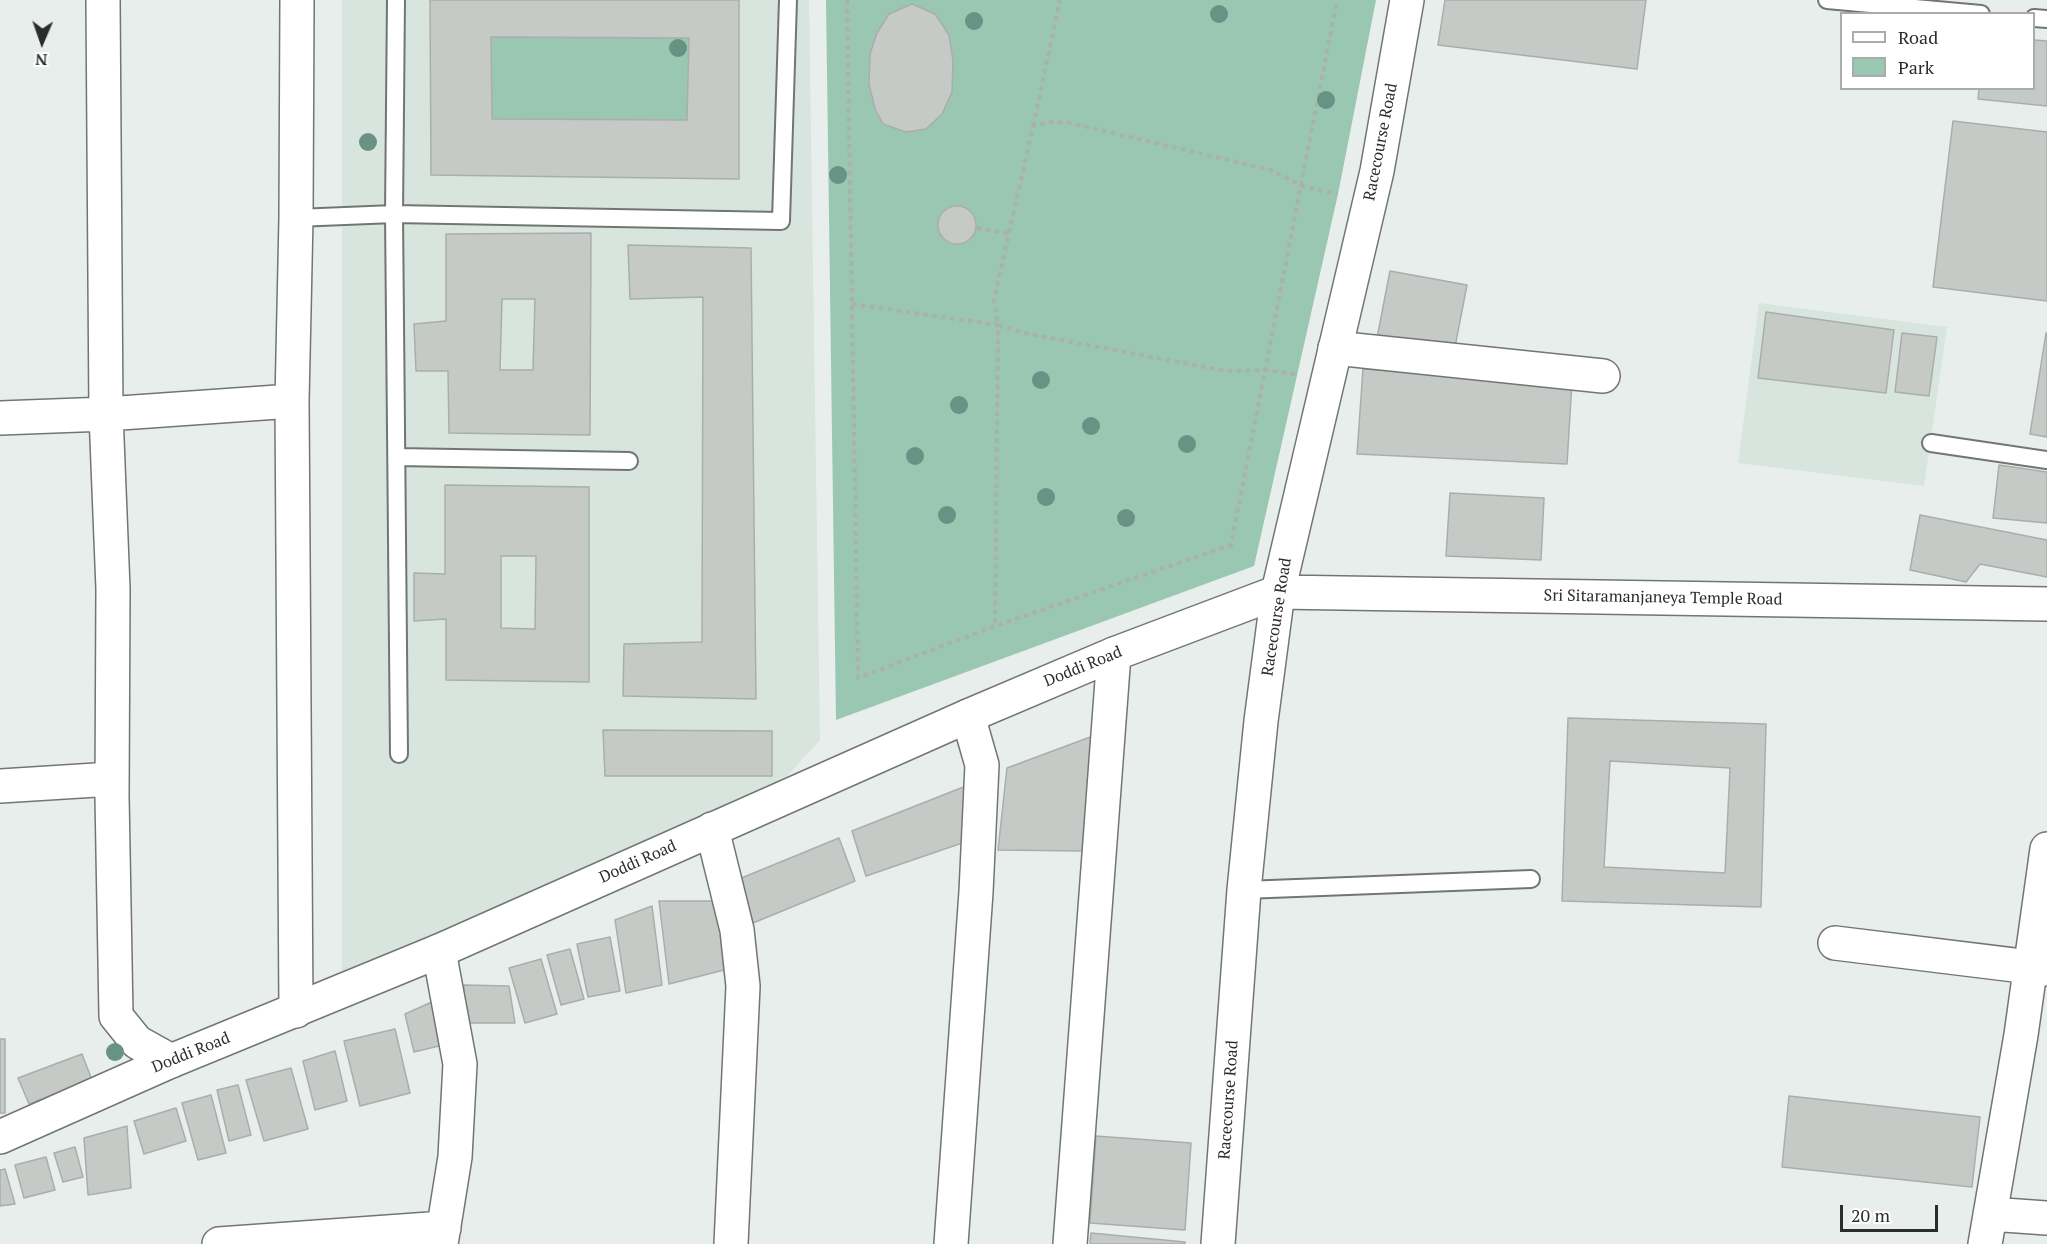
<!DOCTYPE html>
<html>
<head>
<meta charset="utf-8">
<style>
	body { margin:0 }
	#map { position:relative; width:2047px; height:1244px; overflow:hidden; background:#e8eeeb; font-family:"PT Serif",serif }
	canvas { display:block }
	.legend { position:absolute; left:1840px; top:12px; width:195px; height:78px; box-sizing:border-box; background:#fff; border:2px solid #aaabab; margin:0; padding:8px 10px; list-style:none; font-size:18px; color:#2b2d2c }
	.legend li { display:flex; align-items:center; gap:12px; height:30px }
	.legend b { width:30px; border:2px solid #aaabab }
	.north { position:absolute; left:12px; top:12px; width:60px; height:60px; -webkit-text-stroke:4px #fff; paint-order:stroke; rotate:182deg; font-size:16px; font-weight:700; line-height:24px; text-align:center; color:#2b2d2c }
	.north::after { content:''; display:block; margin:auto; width:21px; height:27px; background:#2b2d2c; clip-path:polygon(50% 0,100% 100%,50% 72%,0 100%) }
	.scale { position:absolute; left:1840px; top:1205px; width:98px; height:27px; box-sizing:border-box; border:3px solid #2b2d2c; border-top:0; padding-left:8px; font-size:18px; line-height:21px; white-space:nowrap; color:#2b2d2c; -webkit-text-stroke:4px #fff; paint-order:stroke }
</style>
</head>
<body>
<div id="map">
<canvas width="2047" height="1244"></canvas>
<ul class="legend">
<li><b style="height:8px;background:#fff"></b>Road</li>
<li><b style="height:16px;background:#99c7b1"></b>Park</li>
</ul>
<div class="north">N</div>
<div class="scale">20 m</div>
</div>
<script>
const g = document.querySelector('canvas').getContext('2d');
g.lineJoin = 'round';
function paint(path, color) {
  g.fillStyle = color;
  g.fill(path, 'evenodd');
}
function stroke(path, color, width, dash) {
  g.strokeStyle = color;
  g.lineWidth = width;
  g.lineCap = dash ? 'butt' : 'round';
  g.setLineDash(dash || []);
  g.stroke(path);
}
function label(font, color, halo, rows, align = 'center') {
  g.font = font + ' "PT Serif",serif';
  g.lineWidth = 4.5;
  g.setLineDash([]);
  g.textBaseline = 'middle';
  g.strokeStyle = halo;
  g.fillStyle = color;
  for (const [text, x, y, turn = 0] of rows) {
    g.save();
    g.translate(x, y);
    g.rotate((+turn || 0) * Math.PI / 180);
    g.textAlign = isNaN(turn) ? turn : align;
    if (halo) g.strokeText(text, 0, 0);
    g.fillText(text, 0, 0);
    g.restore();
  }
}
paint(new Path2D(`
	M342,0H809L820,740L786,777L342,976Z
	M1759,303L1947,327L1924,486L1738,463Z`), '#d7e5de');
paint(new Path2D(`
	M826,0H1376L1338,194L1254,566L836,720Z
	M491,37L689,38L687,120L492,119Z`), '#99c7b1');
const building = new Path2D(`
	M430,0H739V179L431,175ZM491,37L689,38L687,120L492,119Z
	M1445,0H1646L1637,69L1438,45Z
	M912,4L935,14L949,35L953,61L952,92L942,114L926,129L906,132L883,124L875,109L869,84L870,54L877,33L889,14Z
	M2034,40L2047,41V106L1978,99L1979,88H2034Z
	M1953,121L2047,132V301L1933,287Z
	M938 225a19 19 0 1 1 38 0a19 19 0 1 1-38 0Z
	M591,233L590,435L449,433L448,371H416L414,324L446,321V234ZM502,299H535L533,370H500Z
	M628,245L751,248L756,699L623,696L624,644L702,642L703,297L630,299Z
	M1390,271L1467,285L1454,352L1377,338Z
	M1766,312L1894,330L1886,393L1758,378Z
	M1902,333L1937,337L1929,396L1895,392Z
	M2046,333H2047V437L2030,434Z
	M1363,369L1572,381L1567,464L1357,454Z
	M1999,465L2047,472V523L1993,518Z
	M445,485L589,487V682L446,680V619L414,621V573L445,574ZM501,556H536L535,629L501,628Z
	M1450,493L1544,498L1541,560L1446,556Z
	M1920,515L2047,540V577L1980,564L1966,582L1910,570Z
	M1568,718L1766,724L1761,907L1562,901ZM1610,761L1730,768L1725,873L1604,867Z
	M603,730L772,731V776H605Z
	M1093,736L1083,851L998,850L1007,768Z
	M966,786L968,841L866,876L852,831Z
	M839,838L855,881L753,923L739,879Z
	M659,901H718L724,970L669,984Z
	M652,906L662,985L626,993L615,920Z
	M610,937L620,991L588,997L577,944Z
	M570,949L584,999L561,1005L547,955Z
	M541,959L557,1014L525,1023L509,968Z
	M464,985L509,986L515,1023H462Z
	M434,1001L443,1045L414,1052L405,1014Z
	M395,1029L410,1093L360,1106L344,1041Z
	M0,1039H5V1113H0Z
	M335,1051L347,1101L315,1110L303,1061Z
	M82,1054L92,1080L29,1104L18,1078Z
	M291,1068L308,1129L264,1141L246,1080Z
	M238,1085L251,1135L229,1141L217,1090Z
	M211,1095L226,1153L198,1160L182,1103Z
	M1789,1096L1980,1117L1972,1187L1782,1167Z
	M176,1108L186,1141L144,1154L134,1121Z
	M127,1126L131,1188L88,1195L84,1138Z
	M1096,1136L1191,1143L1185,1230L1090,1223Z
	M75,1147L83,1177L63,1182L54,1153Z
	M46,1157L55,1190L24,1198L15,1165Z
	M5,1169L15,1204L0,1206V1170Z
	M1091,1233L1185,1242V1244H1090Z`);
paint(building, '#c5cac7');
stroke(building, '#a9aeac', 1.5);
const lane = new Path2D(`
	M396,0L394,214L399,754
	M1827,0L1981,14
	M2034,18L2047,19
	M296,218L394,214L781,221L788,0
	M1931,443L2047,460
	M397,457L629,461
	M1244,890L1531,879`);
const street = new Path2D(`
	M103,0L106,414L113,589L112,796L116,1016L137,1042L171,1061
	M1335,348L1603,376
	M0,418L106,414L292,401
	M0,786L112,779
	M712,829L737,930L743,986L731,1244
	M1835,943L2047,969
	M439,951L460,1064L455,1157L441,1244
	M296,1011L292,401L296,218L297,0
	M1990,1214L2047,1218
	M219,1244L444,1228
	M951,1244L976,892L982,765L968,716
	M1070,1244L1114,654
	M1218,1244L1244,890L1261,721L1278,592
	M1985,1244L2021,1035L2047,849`);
const secondary = new Path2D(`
	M1278,592L1377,171L1407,0
	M0,1137L171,1061L439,951L968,716L1114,654L1278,592L2047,604`);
stroke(lane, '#717673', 20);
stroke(street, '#717673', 36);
stroke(secondary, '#717673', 36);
stroke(new Path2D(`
	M847,0L858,678L995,626L1231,545L1337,0
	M1033,126L1060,0
	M977,228L1009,234
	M852,304L998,325L995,626
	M1295,374L1265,370L1226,371L1024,333L998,325L994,300L1033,126L1051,122L1070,123L1271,170L1302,186L1337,194`), '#abb0ad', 4, [4.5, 4.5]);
stroke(lane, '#fff', 16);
stroke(street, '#fff', 33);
stroke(secondary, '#fff', 33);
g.fillStyle = '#689284';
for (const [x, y] of [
	[1219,14],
	[974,21],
	[678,48],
	[1326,100],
	[368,142],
	[838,175],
	[1041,380],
	[959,405],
	[1091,426],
	[1187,444],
	[915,456],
	[1046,497],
	[947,515],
	[1126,518],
	[115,1052]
]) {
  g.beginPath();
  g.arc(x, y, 9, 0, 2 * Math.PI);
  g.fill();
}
label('16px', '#2b2d2c', '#fff', [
	["Racecourse Road",1381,142,-79],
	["Sri Sitaramanjaneya Temple Road",1663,598,1],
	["Racecourse Road",1277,617,-81],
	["Doddi Road",1083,667,-22],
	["Doddi Road",638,862,-24],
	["Doddi Road",191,1053,-22],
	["Racecourse Road",1229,1100,-86]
]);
</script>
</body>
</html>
